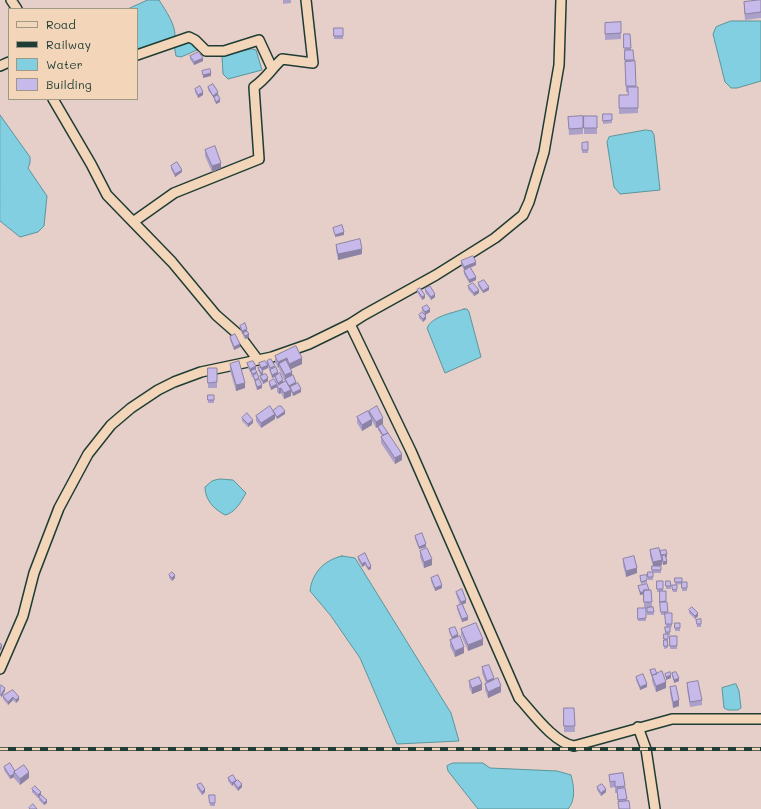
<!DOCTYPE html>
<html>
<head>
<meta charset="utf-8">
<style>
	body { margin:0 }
	#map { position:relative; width:761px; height:809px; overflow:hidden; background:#e6cec9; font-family:Mali,sans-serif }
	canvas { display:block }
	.legend { position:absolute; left:8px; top:8px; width:130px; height:92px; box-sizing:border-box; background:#f3d6ba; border:1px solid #9e9984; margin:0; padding:5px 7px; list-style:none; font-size:12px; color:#1f3d34 }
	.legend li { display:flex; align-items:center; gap:8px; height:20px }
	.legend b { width:20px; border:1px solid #9e9984 }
</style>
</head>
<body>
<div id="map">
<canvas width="761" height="809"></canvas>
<ul class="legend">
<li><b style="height:5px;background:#f3d6ba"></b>Road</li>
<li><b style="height:5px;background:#1f3d34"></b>Railway</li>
<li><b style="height:11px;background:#81cfe0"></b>Water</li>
<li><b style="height:11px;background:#c7baeb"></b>Building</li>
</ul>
</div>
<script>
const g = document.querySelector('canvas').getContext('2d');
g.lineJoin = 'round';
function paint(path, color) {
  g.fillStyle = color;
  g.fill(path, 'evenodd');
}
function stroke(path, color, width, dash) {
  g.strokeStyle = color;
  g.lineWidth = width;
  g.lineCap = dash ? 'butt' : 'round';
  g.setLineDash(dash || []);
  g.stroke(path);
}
const water = new Path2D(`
	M148,0H159C166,11 176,25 175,38L137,52V9H128Z
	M731,21H761V81L737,88H731L725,82L713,34L716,27Z
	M187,40L197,47V50L181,57L176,56L174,45Z
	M252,49L256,50L262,70L228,79L223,74L222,56Z
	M0,115L30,157V163L28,168L47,196L44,226L38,232L20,237L0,221Z
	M646,130L652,131L654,135L660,190L620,194L614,187L607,142L609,137Z
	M464,309H467L469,312L481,357L445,373L427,328C432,316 453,313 464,309Z
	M220,479L233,480L246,493C241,502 235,513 225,515C214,509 205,500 205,487L212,481Z
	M342,556L355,558L451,713L459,741L397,744L360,658L331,616L310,591C312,573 324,560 342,556Z
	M736,684L739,691L741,708L738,710H728L724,708L722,688Z
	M453,763H483L490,768L557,771L571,775C574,786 576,800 568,809H478L448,771L447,766Z`);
paint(water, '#81cfe0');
stroke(water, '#5a959b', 1);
const minor = new Path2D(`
	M11,0L17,9
	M137,55L189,37L195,40L206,51H224L259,40L272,68
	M0,66L9,62
	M53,99L91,164L107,195L172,262L216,315L240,336L258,360
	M133,222L174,193L259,159L254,87C267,78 271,69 282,59L313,63L306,0
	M350,324L411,451L519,698C532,712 554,743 574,746L672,719H761
	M0,669L23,616L34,573L59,508L88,454L111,425L131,408L158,390L174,382L201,372L272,357L309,344L350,324L364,315L436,275L495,238L523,215L529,202L544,152L559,65L561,0
	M638,727L646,749L655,809`);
stroke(minor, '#1f3d34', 12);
stroke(minor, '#f3d6ba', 9);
const rail = new Path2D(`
	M0,749H761`);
stroke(rail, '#1f3d34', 4);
stroke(rail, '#f3d6ba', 2.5, [8]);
paint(new Path2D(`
	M283,0H291V3L283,4Z
	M761,0V18L745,20L744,8V2Z
	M621,22V39L605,40V23Z
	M334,28H343V39H334Z
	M624,34H630L631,50L634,61H635L636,87H638V113L619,114V95H628V92H626Z
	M190,56L203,61L194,65L190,59Z
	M208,87L220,102L216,104L214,100V98L208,90Z
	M195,89L203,95L198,98L195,92Z
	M603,114H612V123L603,124Z
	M583,116V134L569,135L568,117Z
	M584,116H597V134H584Z
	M588,142V153H582V143Z
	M205,150L221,168L212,172L205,156Z
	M171,166L182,172L175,177L171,169Z
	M336,245L362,254L338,260L336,250Z
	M461,261L476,265L470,268L476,280L469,283L464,274V271L467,269L464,270L461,264Z
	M478,283L489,290L483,293L478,286Z
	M468,286L479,293L474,296L468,289Z
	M425,289L435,297L431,300L425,292Z
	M417,290L425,298L422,300L417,292Z
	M422,308L430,312L425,315L426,319L423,322L419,318V315L424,313L422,311Z
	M240,326L247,331L249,337L245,339L243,336V334H242L240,328Z
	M230,337L240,347L234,350L230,340Z
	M296,346L302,364L290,369L292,376L301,392L293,396L291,392V396L284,399L281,393L279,394L277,392V386L278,385L275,379V377L272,378L268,366V368L262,371L263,375L261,376L258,371V368H260L259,363L267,364V361L275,368L283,382L285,381V380V381L279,369V367L278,368L275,362V356Z
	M247,363L256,369L255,370L262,388L257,390L255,384V382L253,377H252L251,374V372H250L247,366Z
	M230,364L245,388L236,391L230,370Z
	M208,368H217V388H208Z
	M260,376L268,381L263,384L260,379Z
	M269,382L277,387L271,390L269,385Z
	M214,395V403H208V400Z
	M273,411L285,414L277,419L275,416V419L261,428L256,421V416Z
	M369,411L383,424H382L402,460L395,464L381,443V437L382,436L378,430V427L376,428L372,421V425L362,431L357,423V417L369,414Z
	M242,418L253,423L248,427L242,421Z
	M415,536L426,547L419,549L415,539Z
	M650,550L660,552L667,557H666L667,564L663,565L662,560V565L658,566H661V573H653V580H648V572H652V566H653L650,556Z
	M420,551L432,565L424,568L420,557Z
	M365,553L371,569L368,570L365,565L362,567L358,560V557Z
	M623,559L637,573L626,577L623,565Z
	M169,575L175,578L172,581L169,578Z
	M640,576L647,580V583L641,584Z
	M431,578L442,588L435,591L431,581Z
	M675,578H682V584L675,585Z
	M657,581H663V591H666V602H667L668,613H672V627H670V635H668V648L664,649V634H665V627H666L665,615H661L660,592H657Z
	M666,581H670L671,589H666Z
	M682,582H687V591H682Z
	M672,585H677V592H673Z
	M638,586L649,590H651L652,607H653L654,615H647V608H646V621H638V608H644V594L640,595Z
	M456,592L466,603L463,604L468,620L462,622L457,609V606L460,605L456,594Z
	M689,610L698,616L695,619L689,613Z
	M701,619V627H697L696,620Z
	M675,623H680V631H675Z
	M449,629L458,637L464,653L455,657L450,646V640L452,639L449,632Z
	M461,629L483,645L468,651L461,635Z
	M670,636H677V649H670Z
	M482,667L494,680L501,692L488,698L485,690V684L486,683L482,673Z
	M650,670L666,688L656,692L652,681V677L650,673Z
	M672,673L679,681L674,683L672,676Z
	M636,677L647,687L640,690L636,680Z
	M469,681L482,690L472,694L469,687Z
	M687,683L702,700V705L690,707L687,689Z
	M670,687L679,706L673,708L670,693Z
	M13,690L19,700L16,703L13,700L8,705L3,699V696Z
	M564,708H574L575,732H564Z
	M4,767L15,771L29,778L20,785L14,778V777L10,779L4,770Z
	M623,773L627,801L630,809H619L617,793H615V787L610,788L609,775Z
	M228,778L236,781L242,787L238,791L234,786V784L232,786L228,781Z
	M197,785L205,792L202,795L197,788Z
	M597,787L606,792L601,796L597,790Z
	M32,789L47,803L44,805L39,800V797L38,798L32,792Z
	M209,795H215V806H210Z`), '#aba0ca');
paint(new Path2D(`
	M203,58V61L194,65V62Z
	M211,73V76L203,78V75Z
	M203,92V95L198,98V95Z
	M218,92V95L213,98V96Z
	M220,99V102L216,104V102Z
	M221,163V168L212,172V166Z
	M182,170V172L175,177V174Z
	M344,232V235L335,237V235Z
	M362,249V254L338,260V254Z
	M476,262V265L464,270V267Z
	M476,277V280L469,283V280Z
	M489,287V290L483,293V291Z
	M479,290V293L474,296V293Z
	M435,294V297L431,300V297Z
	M425,295V298L422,300V297Z
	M430,309V312L425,315V312Z
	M426,316V319L423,322V319Z
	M247,329V332L242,334V331Z
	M249,334V337L245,339V336Z
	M240,344V347L234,350V347Z
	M287,358V364H279V367L278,368V362Z
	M302,358V364L289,370V364Z
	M268,365V368L261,371V368Z
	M256,366V369L250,372V369Z
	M263,372V375L261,376V373Z
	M278,372V375L272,378V375Z
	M292,372V377L285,381V375Z
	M268,378V381L263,384V381Z
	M283,380V383L278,385V383Z
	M296,382V385L289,389V386Z
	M245,383V388L236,391V385Z
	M277,384V387L271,390V387Z
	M262,385V388L257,390V387Z
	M281,388V393L279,394V389Z
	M301,389V392L293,396V393Z
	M291,390V396L284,399V393Z
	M285,411V414L277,419V417Z
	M275,414V419L261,428V423Z
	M383,418V424L376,428V422Z
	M372,419V425L362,431V425Z
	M253,420V423L248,427V424Z
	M402,454V460L395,464V458Z
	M426,544V547L419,549V547Z
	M667,554V557L662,558V556V558L661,555Z
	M432,559V565L424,568V562Z
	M662,560V565L653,568V562Z
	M667,561V564L663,565V562Z
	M365,562V565L362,567V564Z
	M371,566V569L368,570V568Z
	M637,568V573L626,577V571Z
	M175,575V578L172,581V578Z
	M442,585V588L435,591V588Z
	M649,590V593L640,595V592Z
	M466,600V603L461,605V602Z
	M698,613V616L695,619V616Z
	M468,617V620L462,622V619Z
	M458,634V637L452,639V637Z
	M483,639V645L468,651V645Z
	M2,645V648L0,651V648Z
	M464,647V653L455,657V651Z
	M671,675V678L666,680V677Z
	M494,678V684L487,687V681Z
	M679,678V681L674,683V680Z
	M666,682V688L656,692V686Z
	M482,684V690L472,694V688Z
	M647,684V687L640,690V687Z
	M501,686V692L488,698V692Z
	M5,688V691L1,698V695Z
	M13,697V700L8,705V702Z
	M19,697V700L16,703V700Z
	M679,700V706L673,708V702Z
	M29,772V778L20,785V779Z
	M14,774V777L10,779V776Z
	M236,780V782L232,786V783Z
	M242,784V787L238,791V788Z
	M205,789V792L202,795V792Z
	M606,789V792L601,796V793Z
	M41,792V795L38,798V795Z
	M47,800V803L44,805V803Z`), '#8b82a4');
const building = new Path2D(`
	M761,0V12L745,14L744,2Z
	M621,22V33L605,34V23Z
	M334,28H343V36H334Z
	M624,34H630L631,48H624Z
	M625,50H633L634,60H625Z
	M199,52L203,58L194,62L190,56Z
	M635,61L636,86H626L625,62Z
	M210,69L211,73L203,75L202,71Z
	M213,84L218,92L213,96L208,87Z
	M200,86L203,92L198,95L195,89Z
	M628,87H638V108H619V95H628Z
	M218,95L220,99L216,102L214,97Z
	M603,114H612V120L603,121Z
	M583,116V128L569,129L568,117Z
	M584,116H597V128H584Z
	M588,142V150H582V143Z
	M215,146L221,163L212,166L205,150Z
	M177,162L182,170L175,174L171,166Z
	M342,225L344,232L335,235L333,228Z
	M360,239L362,249L338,254L336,245Z
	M473,256L476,262L464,267L461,261Z
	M470,267L476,277L469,280L464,271Z
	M484,280L489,287L483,291L478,283Z
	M473,283L479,290L474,293L468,286Z
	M430,286L435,294L431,297L425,289Z
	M420,288L425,295L422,297L417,290Z
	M427,305L430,309L425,312L422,308Z
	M422,312L426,316L423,319L419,315Z
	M245,323L247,329L242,331L240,326Z
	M247,331L249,334L245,336L243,333Z
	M235,334L240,344L234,347L230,337Z
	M296,346L302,358L289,364L287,358L278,362L275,356Z
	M271,359L275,366L270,368L267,361Z
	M286,360L292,372L285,375L279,364Z
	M239,361L245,383L236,385L230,364Z
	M253,361L256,366L250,369L247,363Z
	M265,361L268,365L261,368L259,363Z
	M261,367L263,372L261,373L258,368Z
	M276,367L278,372L272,375L270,370Z
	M208,368H217V382L208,383Z
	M255,369L257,372L252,374L251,371Z
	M257,373L259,378L255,380L253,376Z
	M280,373L283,380L278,383L275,376Z
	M266,374L268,378L263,381L260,376Z
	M293,375L296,382L289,386L285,379Z
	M259,379L262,385L257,387L255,381Z
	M274,379L277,384L271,387L269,382Z
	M286,381L291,390L284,393L281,388L279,389L277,386Z
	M298,383L301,389L293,393L290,387Z
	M208,395H214V400H208Z
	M270,406L275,414L261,423L256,416Z
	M279,406H281L285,411L277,417L273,411Z
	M377,406L383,418L376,422L369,411Z
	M368,411L372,419L362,425L357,417Z
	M247,413L253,420L248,424L242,418Z
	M382,424L388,433L383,435L378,427Z
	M388,433L402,454L395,458L381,437Z
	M422,533L426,544L419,547L415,536Z
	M427,548L432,559L424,562L420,551Z
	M659,548L662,560L653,562L650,550Z
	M666,550L667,554L661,555L660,551Z
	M365,553L371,566L368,568L365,562L362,564L358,557Z
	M665,555L667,561L663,562L662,556Z
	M634,556L637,568L626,571L623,559Z
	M652,566H661V570H652Z
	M172,572L175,575L172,578L169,575Z
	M648,572H653V577H648Z
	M438,575L442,585L435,588L431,578Z
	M647,575V580L641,582L640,576Z
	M675,578H682V582H675Z
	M657,581H663V589H657Z
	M666,581H670L671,586H666Z
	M682,582H687V588H682Z
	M647,584L649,590H644V592H640L638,586Z
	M672,585H677V589L673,590Z
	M462,589L466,600L461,602L456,592Z
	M644,590H651L652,602H644Z
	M660,591H666V601L660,602Z
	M660,602H667L668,612H661Z
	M462,604L468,617L462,619L457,606Z
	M653,607L654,612H647V608Z
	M692,607L698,613L695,616L689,610Z
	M638,608H646V618L638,619Z
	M665,613H672V624H666Z
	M701,619V624H697L696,620Z
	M476,623L483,639L468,645L461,629Z
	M675,623H680V628H675Z
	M455,627L458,634L452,637L449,629Z
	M665,627H670V632H666Z
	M664,634H668V639H664Z
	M460,636L464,647L455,651L450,640Z
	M670,636H677V646H670Z
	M664,640H667L668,646H664Z
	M0,643L2,645L0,648Z
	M489,665L494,678L487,681L482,667Z
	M655,669L657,674L652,675L650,670Z
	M662,671L666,682L656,686L652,676Z
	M670,672L671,675L666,677L665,674Z
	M676,672L679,678L674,680L672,673Z
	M643,674L647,684L640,687L636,677Z
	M479,677L482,684L472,688L469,681Z
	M498,678L501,686L488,692L485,684Z
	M698,681L702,700L690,702L687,683Z
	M1,685L5,688L1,695H0V686Z
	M676,686L679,700L673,702L670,687Z
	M13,690L19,697L16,700L13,697L8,702L3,696Z
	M564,708H574L575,726H564Z
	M10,763L15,771L14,772V774L10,776L4,767Z
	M24,765L29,772L20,779L14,772Z
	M623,773L625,786L615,787V781L610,782L609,775Z
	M233,775L236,780L232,783L228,778Z
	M238,780L242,784L238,788L234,783Z
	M201,783L205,789L202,792L197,785Z
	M602,784L606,789L601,793L597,787Z
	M35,786L41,792L38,795L32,789Z
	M625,788L627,799L618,800L617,789Z
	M41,795L47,800L44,803L39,797Z
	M209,795H215V803H210Z
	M629,801L630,809H619L618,802Z
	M33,804L37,809H30L29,808Z`);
paint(building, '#c7baeb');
stroke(building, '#8b82a4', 1);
</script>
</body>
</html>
